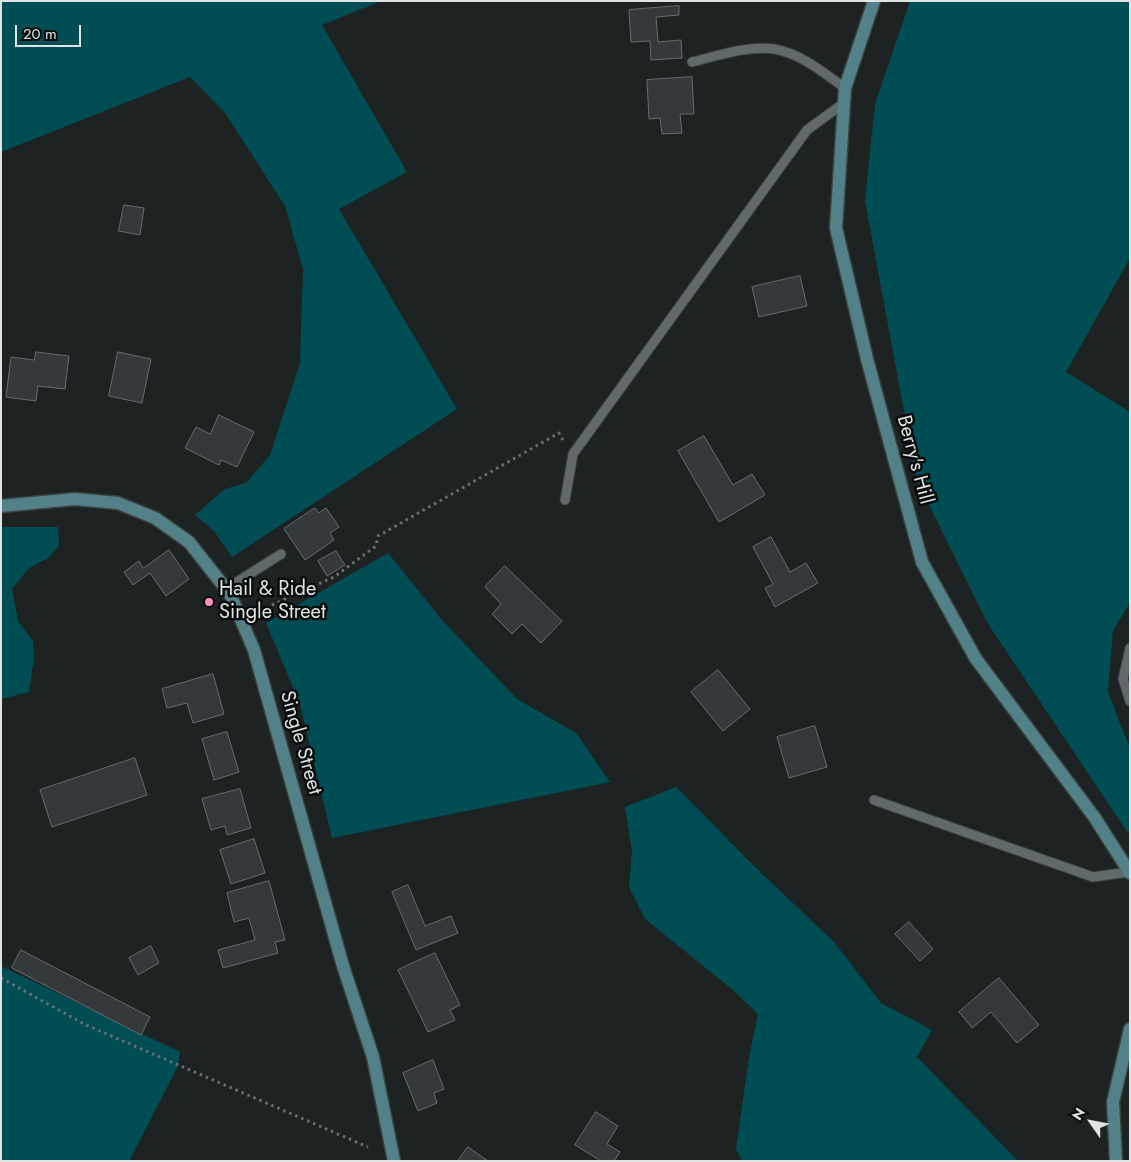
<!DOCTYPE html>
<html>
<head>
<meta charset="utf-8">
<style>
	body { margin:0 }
	#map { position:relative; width:1131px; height:1162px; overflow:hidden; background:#1d2323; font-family:Jost,sans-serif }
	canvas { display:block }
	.frame { position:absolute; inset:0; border:2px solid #dfe3e3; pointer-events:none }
	.north { position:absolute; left:1066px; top:1097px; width:50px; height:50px; -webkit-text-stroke:4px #090c0c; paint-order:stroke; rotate:303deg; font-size:14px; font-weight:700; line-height:20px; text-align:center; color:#dfe3e3 }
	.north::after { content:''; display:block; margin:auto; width:18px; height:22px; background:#dfe3e3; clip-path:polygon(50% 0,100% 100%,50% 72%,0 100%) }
	.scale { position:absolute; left:15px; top:25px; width:66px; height:22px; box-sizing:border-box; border:2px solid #dfe3e3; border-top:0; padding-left:6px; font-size:15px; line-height:18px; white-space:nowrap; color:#dfe3e3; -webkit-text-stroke:4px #090c0c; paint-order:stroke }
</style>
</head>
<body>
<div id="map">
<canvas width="1131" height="1162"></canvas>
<div class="frame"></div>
<div class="north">N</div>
<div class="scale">20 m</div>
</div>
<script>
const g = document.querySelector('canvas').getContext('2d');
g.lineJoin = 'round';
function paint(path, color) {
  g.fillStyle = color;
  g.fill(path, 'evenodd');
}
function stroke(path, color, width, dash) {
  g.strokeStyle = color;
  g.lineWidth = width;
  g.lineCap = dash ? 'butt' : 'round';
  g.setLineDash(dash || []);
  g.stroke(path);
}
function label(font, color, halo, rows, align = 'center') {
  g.font = font + ' Jost,sans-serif';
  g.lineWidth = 5;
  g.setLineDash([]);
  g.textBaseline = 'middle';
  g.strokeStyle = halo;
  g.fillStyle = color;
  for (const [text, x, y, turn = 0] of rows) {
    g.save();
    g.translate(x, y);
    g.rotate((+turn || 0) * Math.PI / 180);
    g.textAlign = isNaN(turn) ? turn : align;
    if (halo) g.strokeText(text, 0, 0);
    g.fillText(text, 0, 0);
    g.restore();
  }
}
paint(new Path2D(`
	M1,1H381L322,25L407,172L339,209L457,409L232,557L214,531L195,515L225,489L246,483L270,455L300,363L303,269L285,206L225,113L190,77L1,152Z
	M910,1H1130V258L1066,372L1130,412V603L1113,630L1108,692L1130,749V825L1128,833L988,624L917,481L865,201L875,104Z
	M1,527H58L59,546L48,558L29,568L12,589L18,621L33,641L34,658L29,692L1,699Z
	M388,553L442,620L517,699L576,733L610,782L332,838L300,704L266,623Z
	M676,787L757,869L834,942L881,1003L932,1030L917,1057L1018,1161H742L736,1149L749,1057L758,1014L733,990L645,919L629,887L632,851L625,807Z
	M1,966L180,1052L178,1066L129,1161H1Z`), '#004d53');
const building = new Path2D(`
	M679,6V15L656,17L658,42L681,40L682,58L651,60L650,41L631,42L629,10Z
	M692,77L694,114H680L682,133L662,134L660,118L649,119L647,80Z
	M124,205L144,208L140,235L119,231Z
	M800,276L807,306L759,317L752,287Z
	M36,352L69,356L65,389L38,386L36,401L6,397L11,357L34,360Z
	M118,352L151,359L142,403L109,396Z
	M219,415L254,432L237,467L221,460L219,465L185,448L196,427L210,434Z
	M704,436L733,485L752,474L765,495L719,522L678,451Z
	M315,508L319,513L326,508L339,527L330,533L334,540L305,560L284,529Z
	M771,537L790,572L806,563L818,583L775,607L765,588L773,584L753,547Z
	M169,550L189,579L166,596L150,573L133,585L124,572L139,561L143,568Z
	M336,551L345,565L327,576L318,561Z
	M505,566L562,621L541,643L522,624L512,634L492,614L501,604L485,587Z
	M718,670L750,709L723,731L691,692Z
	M213,674L224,714L193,723L187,703L167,708L162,689Z
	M815,726L827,767L789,778L777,737Z
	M227,732L239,772L214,780L202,739Z
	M135,758L147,795L52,827L40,790Z
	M240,789L251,828L227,835L225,826L211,830L202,799Z
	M254,839L265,873L231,884L220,850Z
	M269,881L285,940L275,942L278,953L223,968L218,950L255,940L249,918L234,922L227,893Z
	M408,885L425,926L451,916L458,933L416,950L392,892Z
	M909,922L933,949L920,961L895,934Z
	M151,946L159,963L138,975L129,958Z
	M21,950L150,1017L141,1035L12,968Z
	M435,953L460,1005L450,1010L455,1020L428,1032L398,970Z
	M999,978L1039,1025L1017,1043L991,1012L972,1028L959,1012Z
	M433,1060L444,1089L434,1093L437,1103L418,1111L403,1073Z
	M596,1112L618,1126L607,1144L620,1152L614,1161H601L575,1145Z
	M468,1147L488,1161H458Z`);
paint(building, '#343a3b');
stroke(building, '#666d6e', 1);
const lane = new Path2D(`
	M692,62C717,56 748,45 774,49C800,53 824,73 845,88
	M565,500L573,454L807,130L844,103
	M226,589L281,554
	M1130,648L1123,679L1130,701
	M874,800L1093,877L1129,872L1130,871`);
const secondary = new Path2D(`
	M874,1L845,88L836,228L867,359L922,562L976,659L1095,818L1130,873
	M1,506L75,499L118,503L155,518L189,542L230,594L254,650L343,966L373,1057L394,1161
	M1116,1161L1113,1102L1130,1029`);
stroke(lane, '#3b4040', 11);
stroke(secondary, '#3b4040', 15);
stroke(new Path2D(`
	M254,613L334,577L376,546L378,536L559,433L564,442
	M1,978L86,1025L368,1147`), '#696f6f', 3, [2.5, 4]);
stroke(lane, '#62696a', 9);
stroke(secondary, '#528287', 12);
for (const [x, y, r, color] of [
	[209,602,5,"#fd8ebe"]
]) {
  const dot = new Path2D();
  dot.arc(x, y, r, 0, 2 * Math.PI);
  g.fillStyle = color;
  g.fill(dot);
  stroke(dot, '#090c0c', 2);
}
label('20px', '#dfe3e3', '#090c0c', [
	["Berry's Hill",914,460,75],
	["Single Street",300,743,74]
]);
label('20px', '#dfe3e3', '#090c0c', [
	["Hail & Ride",219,590],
	["Single Street",219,613]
], 'left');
</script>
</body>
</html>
